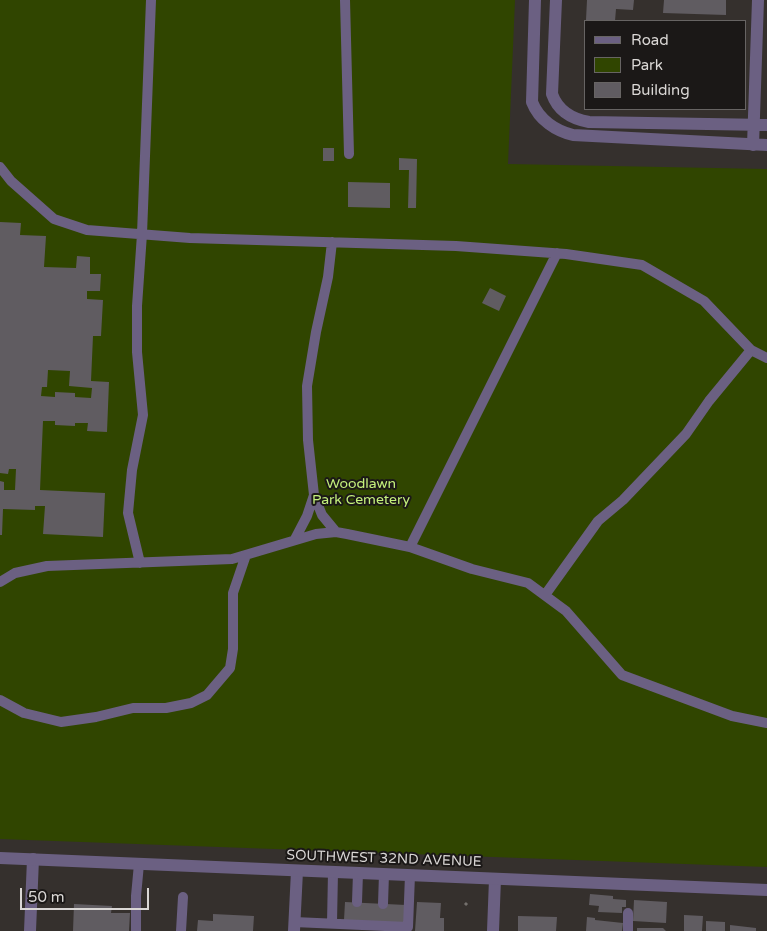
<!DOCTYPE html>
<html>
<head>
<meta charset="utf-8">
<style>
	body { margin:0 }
	#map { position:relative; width:767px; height:931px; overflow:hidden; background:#35302d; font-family:"Varela Round",sans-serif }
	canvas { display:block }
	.legend { position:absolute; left:584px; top:20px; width:162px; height:90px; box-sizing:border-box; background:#1b1817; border:1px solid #676463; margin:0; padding:6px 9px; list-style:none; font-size:15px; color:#dad7d5 }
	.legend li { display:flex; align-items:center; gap:10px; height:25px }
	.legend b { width:25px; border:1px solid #676463 }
	.scale { position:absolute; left:20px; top:888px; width:129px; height:22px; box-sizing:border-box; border:2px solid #dad7d5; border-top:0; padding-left:6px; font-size:15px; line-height:18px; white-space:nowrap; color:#dad7d5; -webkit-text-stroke:4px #1b1817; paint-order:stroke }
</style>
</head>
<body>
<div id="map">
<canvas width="767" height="931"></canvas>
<ul class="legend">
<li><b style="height:6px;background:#6b6082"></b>Road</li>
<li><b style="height:14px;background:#304500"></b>Park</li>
<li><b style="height:14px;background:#605c61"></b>Building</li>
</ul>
<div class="scale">50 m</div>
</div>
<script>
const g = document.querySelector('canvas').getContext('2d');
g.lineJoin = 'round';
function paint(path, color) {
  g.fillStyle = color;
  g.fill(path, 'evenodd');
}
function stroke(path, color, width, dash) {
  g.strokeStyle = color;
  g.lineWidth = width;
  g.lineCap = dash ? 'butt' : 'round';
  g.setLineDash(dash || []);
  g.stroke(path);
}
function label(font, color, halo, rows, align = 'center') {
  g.font = font + ' "Varela Round",sans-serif';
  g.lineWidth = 4;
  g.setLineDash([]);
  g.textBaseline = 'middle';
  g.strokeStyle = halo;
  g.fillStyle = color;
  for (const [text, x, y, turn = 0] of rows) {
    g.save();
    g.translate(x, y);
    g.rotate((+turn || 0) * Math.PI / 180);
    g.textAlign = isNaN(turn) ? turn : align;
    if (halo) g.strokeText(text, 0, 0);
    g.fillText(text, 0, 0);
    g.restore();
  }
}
paint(new Path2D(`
	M0,0H515L508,164L767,169V867L0,839Z`), '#304500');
paint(new Path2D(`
	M587,0H634L633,10L616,9L615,21L586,20Z
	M664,0H726V15L663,13Z
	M323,148H334V161H323Z
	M399,158L417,159L416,208H408L409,170H399Z
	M348,182L390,183V208L348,207Z
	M0,222L21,223L20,235L46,236L44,267L76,268L77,256L90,257V274H101L100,291H87V299L103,300L101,336H93L91,381L109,382L107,432L87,431L88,423H75V426L55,425V421H43L40,490L105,493L103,537L43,534L45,506H35V510L3,509L2,535H0V481L4,482V490H15L16,469H9L8,474L0,473ZM48,370L70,371L69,386L92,388L91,398L75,397V393L55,392V397L41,396L42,387H47Z
	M490,288L506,296L499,311L482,303Z
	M590,894L613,896V899L626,900V907H622V913L598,912L599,906L589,905Z
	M634,900L667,902L666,923L633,921Z
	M345,902L406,905L405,923L344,920Z
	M417,902L441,903L440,918H444V931H415Z
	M74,904L112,906L111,913H130L129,931H73Z
	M213,914L254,916L253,931H197L198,920L213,921Z
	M684,915L703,916L702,931H684Z
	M518,916L557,917L556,931H518Z
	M587,917L595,918V920L623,923L622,931H586Z
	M706,921L725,922V931H706Z
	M730,925L756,928V931H730Z
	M637,928H663L666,931H637Z`), '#605c61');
stroke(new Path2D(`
	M465,905L467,903`), '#74706d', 3, [5, 2.5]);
stroke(new Path2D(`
	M345,0L349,154
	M0,167L11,181L54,219L87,230L190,238L456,246L566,254L642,265L704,301L751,350L767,358
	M332,242L328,277L316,332L307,386L308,440L314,495L322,515L336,532
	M295,539L307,516L314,495
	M410,547L557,253
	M140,563L128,513L132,470L143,415L137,352V306L142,234L151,0
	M0,582L15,573L47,566L232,559L316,534L336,532L347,534L410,547L472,569L528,583L566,611L622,675L732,716L767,723
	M545,595L598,521L623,500L686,434L709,401L751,350
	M0,700L24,713L61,722L96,717L133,708H166L191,703L207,695L230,668L233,649V593L246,555
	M357,902L358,873
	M383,904L384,874
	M294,922L408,927L410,875
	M332,923L333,872
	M136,931V896L139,864
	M181,931L183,897
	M628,931V913`), '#6b6082', 10);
stroke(new Path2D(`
	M535,0L532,102C539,120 556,131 573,135L767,145
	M556,0L552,94C558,111 572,119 589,122L767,125
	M753,145L758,0
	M30,931L33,859
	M294,931L297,871
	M493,931L495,879`), '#6b6082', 12);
stroke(new Path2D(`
	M0,858L767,890`), '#6b6082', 12);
label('14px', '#c4f07c', '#1b1817', [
	["Woodlawn",361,484],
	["Park Cemetery",361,500]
]);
label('14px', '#dad7d5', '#1b1817', [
	["SOUTHWEST 32ND AVENUE",384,859,2]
]);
</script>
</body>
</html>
